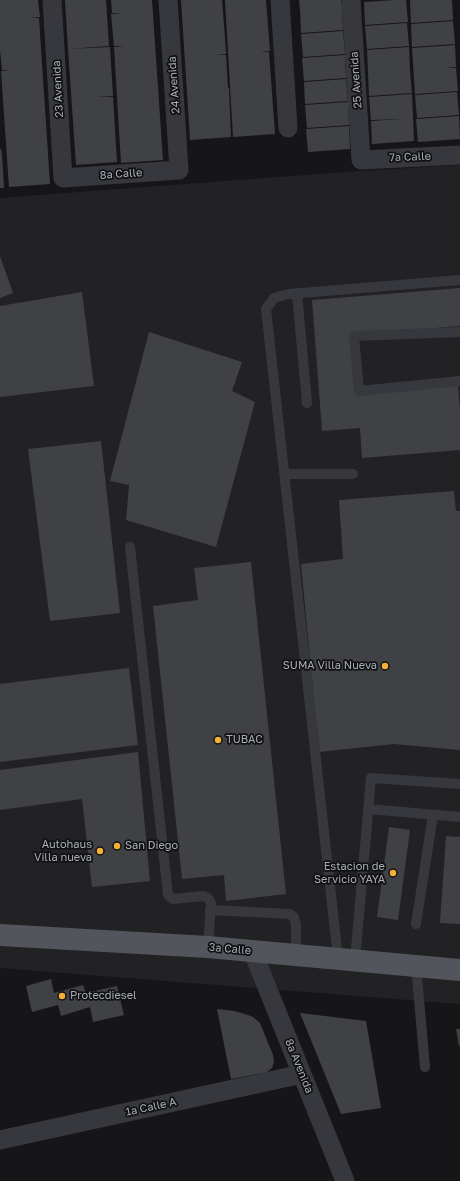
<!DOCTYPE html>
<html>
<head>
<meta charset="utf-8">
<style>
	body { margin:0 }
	canvas { display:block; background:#161618 }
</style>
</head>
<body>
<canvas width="460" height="1181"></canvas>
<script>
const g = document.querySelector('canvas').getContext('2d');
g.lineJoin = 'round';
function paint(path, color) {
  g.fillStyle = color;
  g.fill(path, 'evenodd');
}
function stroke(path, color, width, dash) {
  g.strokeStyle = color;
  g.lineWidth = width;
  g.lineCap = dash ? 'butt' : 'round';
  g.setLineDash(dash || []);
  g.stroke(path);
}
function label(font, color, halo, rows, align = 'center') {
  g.font = font + ' "Golos Text",sans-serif';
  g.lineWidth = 3.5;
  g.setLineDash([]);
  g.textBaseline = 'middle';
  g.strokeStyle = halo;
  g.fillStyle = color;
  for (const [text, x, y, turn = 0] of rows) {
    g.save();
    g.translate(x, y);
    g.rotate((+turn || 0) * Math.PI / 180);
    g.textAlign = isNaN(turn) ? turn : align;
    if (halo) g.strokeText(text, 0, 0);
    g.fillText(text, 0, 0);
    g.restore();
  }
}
paint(new Path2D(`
	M460,165V1004L0,968V198L345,172Z`), '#222225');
paint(new Path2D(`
	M0,0H38L40,17L30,18H39L50,184L9,187L1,71L11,70H2L0,50Z
	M65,0H106L109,46L68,49L66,16H76H66Z
	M111,0H152L163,160L121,163L114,47L124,46H114L111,14L122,13H112Z
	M181,0H222L225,38L210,39L225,38L226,54L216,55H226L228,88L213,89L229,88L231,137L190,140Z
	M225,0H266L270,51L260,52H269L275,134L233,137Z
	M299,0H341L342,7L300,10Z
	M395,0H406L408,22L365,25L364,2Z
	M410,0H452L453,20L411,23Z
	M342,7L343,30L301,33L300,10Z
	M453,21L455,44L412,47L411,24Z
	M407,23L409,46L367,49L365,26Z
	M343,31L345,54L303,57L301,34Z
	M455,45L456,67L446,68H456L458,91L415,94L412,48Z
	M110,47L113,96L97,97H113L116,146L100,147L116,146L117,162L76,165L68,49Z
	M409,47L410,70L368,73L367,50Z
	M345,55L346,78L304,81L302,58Z
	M410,70L412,93L369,96L368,73Z
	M346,79L348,101L305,104L304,82Z
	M457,92L459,115L417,118L415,95Z
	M412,94L414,141L372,144L371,121L401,119L371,120L369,97Z
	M348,102L349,125L307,128L305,105Z
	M459,116L460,139L418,142L416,119Z
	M349,126L350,149L308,152L306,129Z
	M0,149H1L2,155L4,188H0Z
	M0,256L13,293L0,298Z
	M460,288V326L351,335L356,394L458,385L460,411V450L362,458L360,428L322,431L312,300Z
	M82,292L94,386L0,397V306Z
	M149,332L242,362L232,391L255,402L216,547L126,520L129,485L110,481Z
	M101,441L120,613L50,621L28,449Z
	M454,491L456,511H460V750L394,744L319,752L301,564L343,559L339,500Z
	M251,562L286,894L226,901L224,875L182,879L153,606L198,600L194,568Z
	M129,668L138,745L0,762V684Z
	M138,752L150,881L92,887L82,799L0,810V770Z
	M389,827L410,830L398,920L377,917Z
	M446,836L460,837V924L440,923Z
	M51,979L54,993L83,985L86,993L117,986L124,1015L93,1022L90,1007L61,1016L58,1005L32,1012L26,986Z
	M217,1009L234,1011L245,1014L253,1017L260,1023L273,1055L274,1062L272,1068L267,1072L231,1079Z
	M300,1013L366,1021L381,1108L341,1114Z
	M456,1029H460V1046H459Z`), '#404145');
stroke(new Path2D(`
	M297,294L307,403
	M460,332L354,336L359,391L460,381
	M285,474H353
	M130,547L168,895L173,899L203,896L208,898L211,903L208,947
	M368,809L460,817
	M210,910L290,914L294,917L296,925V954
	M416,924L433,815
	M338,958L266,309L274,298L289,294L460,280
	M355,960L371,778L460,784
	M416,966L425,1067`), '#37383d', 10);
stroke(new Path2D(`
	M52,0L63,178L179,170L168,0
	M280,0L288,128
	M351,0L361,160L460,155
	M252,950L345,1181
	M0,1140L302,1074`), '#37383d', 19);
stroke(new Path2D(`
	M0,935L208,947L460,970`), '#53555c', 22);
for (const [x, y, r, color] of [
	[385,666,4,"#f2b134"],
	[218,740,4,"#f2b134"],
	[117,846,4,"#f2b134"],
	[100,851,4,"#f2b134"],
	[393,873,4,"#f2b134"],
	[62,996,4,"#f2b134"]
]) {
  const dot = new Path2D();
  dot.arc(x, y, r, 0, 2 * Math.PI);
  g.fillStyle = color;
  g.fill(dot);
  stroke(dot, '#111113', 1.5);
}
label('11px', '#a8adb8', '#111113', [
	["25 Avenida",356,80,-94],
	["24 Avenida",174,85,-94],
	["23 Avenida",58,89,-93],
	["7a Calle",410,157,-2],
	["8a Calle",121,174,-4],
	["3a Calle",230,949,5],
	["8a Avenida",299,1066,68],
	["1a Calle A",151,1107,-12]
]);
label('11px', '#a8adb8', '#111113', [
	["SUMA Villa Nueva",377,666],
	["TUBAC",226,740,"left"],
	["Autohaus",92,845],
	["Villa nueva",92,858],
	["San Diego",125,846,"left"],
	["Estacion de",385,867],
	["Servicio YAYA",385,880],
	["Protecdiesel",70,996,"left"]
], 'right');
</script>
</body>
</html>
